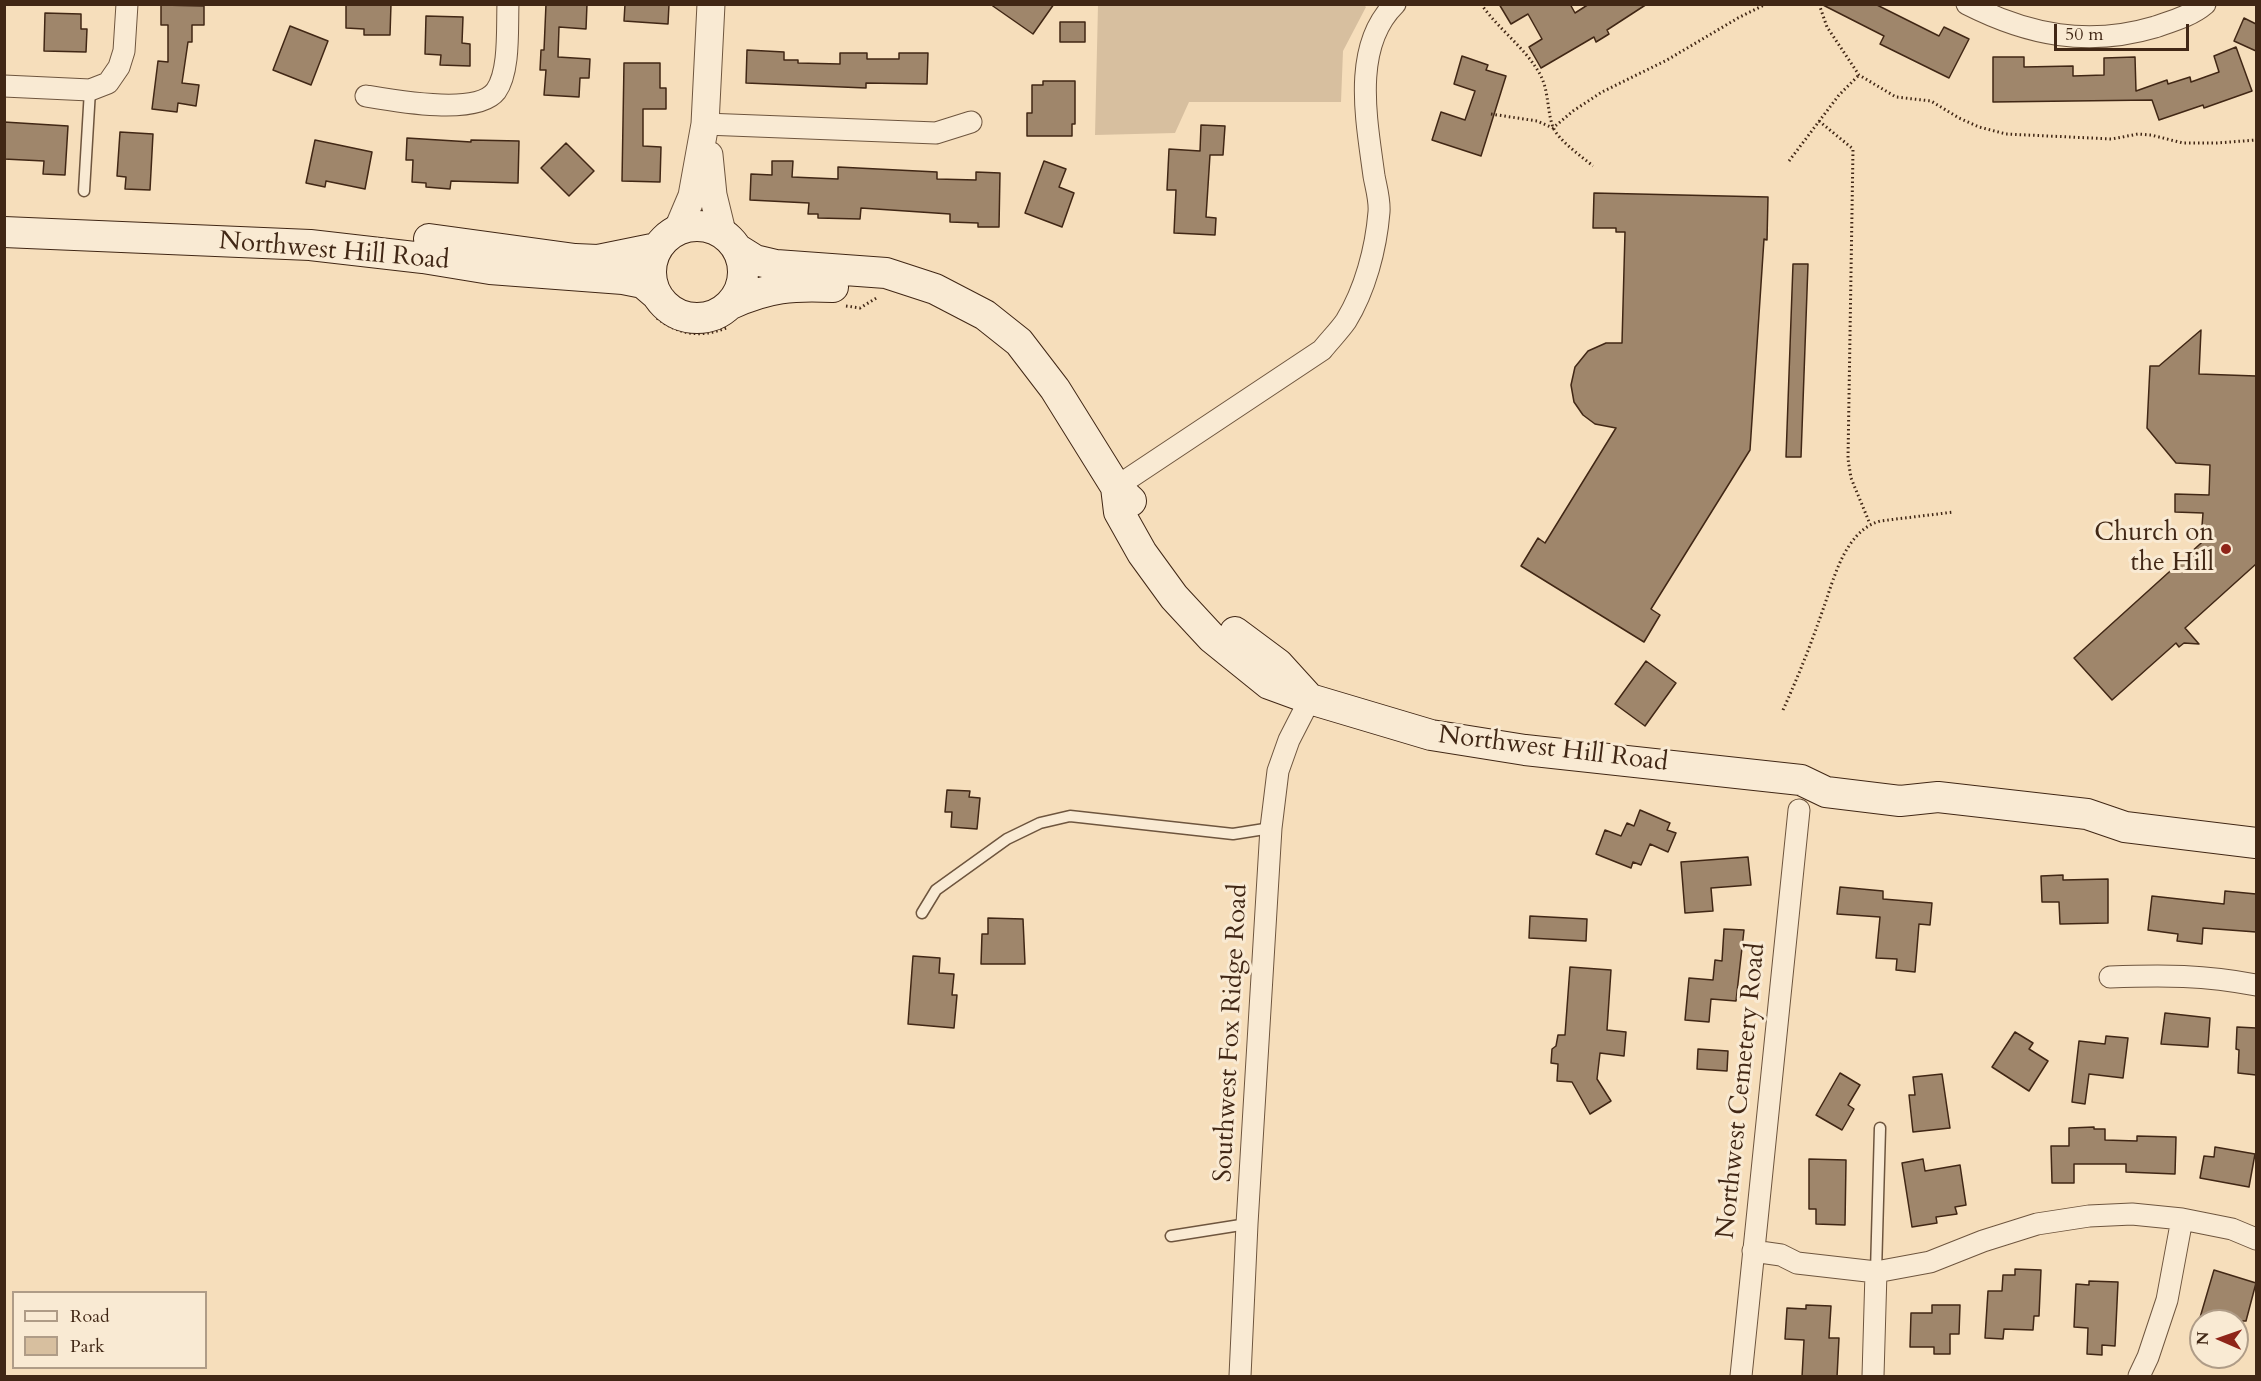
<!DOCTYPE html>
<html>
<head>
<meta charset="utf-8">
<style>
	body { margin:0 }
	#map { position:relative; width:2261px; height:1381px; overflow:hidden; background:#f6debb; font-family:Cardo,serif }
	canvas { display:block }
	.frame { position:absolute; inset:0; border:6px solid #412715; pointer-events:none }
	.legend { position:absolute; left:12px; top:1291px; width:195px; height:78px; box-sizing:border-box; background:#f9ead3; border:2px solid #af9c87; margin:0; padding:8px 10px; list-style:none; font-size:18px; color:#412715 }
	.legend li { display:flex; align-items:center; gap:12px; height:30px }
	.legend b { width:30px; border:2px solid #af9c87 }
	.north { position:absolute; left:2189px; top:1309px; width:60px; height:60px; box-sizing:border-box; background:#f9ead3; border:2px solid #af9c87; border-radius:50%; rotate:272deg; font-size:16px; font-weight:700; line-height:24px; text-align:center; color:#412715 }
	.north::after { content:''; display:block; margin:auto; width:21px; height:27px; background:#8f2418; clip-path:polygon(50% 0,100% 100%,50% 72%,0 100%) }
	.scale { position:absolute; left:2054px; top:24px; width:135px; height:27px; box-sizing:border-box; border:3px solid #412715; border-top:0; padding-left:8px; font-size:18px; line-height:21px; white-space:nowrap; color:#412715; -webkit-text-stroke:4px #f9ead3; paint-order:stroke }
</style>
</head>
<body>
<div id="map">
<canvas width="2261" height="1381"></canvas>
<div class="frame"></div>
<ul class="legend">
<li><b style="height:8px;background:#f9ead3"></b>Road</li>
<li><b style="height:16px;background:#d7bf9f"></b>Park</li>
</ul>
<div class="north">N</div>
<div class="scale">50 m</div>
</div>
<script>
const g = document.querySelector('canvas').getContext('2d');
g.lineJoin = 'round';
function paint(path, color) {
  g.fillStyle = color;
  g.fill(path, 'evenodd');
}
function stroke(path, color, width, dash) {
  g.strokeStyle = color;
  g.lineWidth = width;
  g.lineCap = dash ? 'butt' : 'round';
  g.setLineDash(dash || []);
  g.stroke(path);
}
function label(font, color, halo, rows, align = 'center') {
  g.font = font + ' Cardo,serif';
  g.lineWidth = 6;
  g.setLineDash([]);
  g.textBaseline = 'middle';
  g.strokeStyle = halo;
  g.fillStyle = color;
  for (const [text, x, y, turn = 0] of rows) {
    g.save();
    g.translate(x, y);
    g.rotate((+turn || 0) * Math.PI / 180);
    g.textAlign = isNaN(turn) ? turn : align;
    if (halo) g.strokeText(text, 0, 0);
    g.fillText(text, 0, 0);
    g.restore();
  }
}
paint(new Path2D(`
	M1364,5L1366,7L1343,51L1341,102H1189L1175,133L1095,135L1098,5Z`), '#d7bf9f');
const building = new Path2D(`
	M346,4H391L390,35H364V29L346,28Z
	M546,4H587L586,29L559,27L558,57L590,59L589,78H580L579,97L544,95L546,70H540L541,50H544Z
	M625,4H669L668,24L624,21Z
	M990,4H1054L1033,34Z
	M1499,4H1570L1575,13L1589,4H1647L1607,30L1609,34L1596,42L1594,37L1541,68L1529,47L1542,39L1528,14L1511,24Z
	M1821,4H1875L1939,36L1944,27L1969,39L1949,78L1880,44L1884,36Z
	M161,5L204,6V25H192V42H188L182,83L199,85L196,106L178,103L177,112L152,109L158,61L168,62V25H161Z
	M45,13L81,14V29H87L86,52L44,51Z
	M426,16L463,17L462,43L470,44V66L440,65L441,55L425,54Z
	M2244,18L2256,24V51L2234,41Z
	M1060,22H1085V42H1060Z
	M290,26L328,41L311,85L273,70Z
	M2236,47L2252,91L2204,108L2203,105L2159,120L2152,100L1993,102V57H2024V67L2073,66V76L2104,75V58L2135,57L2136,91L2167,80L2168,84L2190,77L2191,82L2219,72L2214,56Z
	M747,50L784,52V60H798V63L840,64V53H867V59H899V53H928L927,84L866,83V88L746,83Z
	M1462,56L1488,65L1486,70L1506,76L1481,156L1432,140L1441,112L1465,120L1475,91L1454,84Z
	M624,63H660V88H666V109H643V146L661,147L660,182L622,181Z
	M1043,81H1075V124H1072V136H1027V113H1032V85H1043Z
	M4,122L68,126L65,175L43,174L44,161L4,159Z
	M1201,125L1225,126L1223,155H1210L1206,217L1216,218L1215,235L1174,233L1176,190H1167L1169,149L1200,151Z
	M120,132L153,134L150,190L125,189L126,177L117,176Z
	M407,138L471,142V140L519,141L518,183L451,181L450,189L426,187V183L412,182L413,160H406Z
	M315,140L372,152L365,189L326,181L325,187L306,183Z
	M566,143L594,171L569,196L541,168Z
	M772,161H793L792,177L838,179V167L937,172V179L976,180V172L1000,173L999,227H978V223L950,222V214L861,208L860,219L818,218V214H808L809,203L750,200L751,174L772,175Z
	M1044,161L1066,169L1059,187L1074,193L1062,227L1025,213Z
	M1594,193L1768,197L1767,240L1764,239L1750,450L1651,609L1660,615L1644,642L1521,566L1538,538L1545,543L1616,428L1595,424L1583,415L1574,402L1571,385L1575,367L1588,351L1606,343H1622L1625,232H1616V228H1593Z
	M1793,264H1808L1801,457H1786Z
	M2201,330L2199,374L2256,376V564L2185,628L2199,644L2184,643L2179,647L2176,643L2112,700L2074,658L2210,535L2202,526L2203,513L2175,512V494L2209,495L2210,465L2176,463L2147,428L2150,366H2159Z
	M1646,661L1676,683L1645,726L1615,704Z
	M947,790L970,791L969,797L980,798L977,829L951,827L952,812H945Z
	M1640,810L1670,823L1667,830L1676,833L1668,852L1650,844L1641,865L1633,862L1631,868L1596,854L1605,830L1621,836L1627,823L1634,826Z
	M1748,857L1751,885L1711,888L1713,911L1685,913L1681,862Z
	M2063,875V880L2108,879V923L2060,924L2059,902H2042L2041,876Z
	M1840,887L1883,891V899L1932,903L1930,925L1919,924L1915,972L1896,970L1897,959L1876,958L1880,917L1837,914Z
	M2225,891L2256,894V932L2203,928L2202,944L2177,941L2178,934L2148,930L2152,896L2224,904Z
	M1530,916L1587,919L1586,941L1529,938Z
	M988,918L1023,919L1025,964H981L982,934H988Z
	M1724,929L1744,930L1736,1001L1711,999L1709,1022L1685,1020L1689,978L1713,980L1715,960L1722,961Z
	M913,956L940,958L939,973L954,974L952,995H957L954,1028L908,1024Z
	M1570,967L1611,970L1607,1030L1626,1032L1624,1056L1600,1053L1597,1079L1611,1101L1590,1114L1572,1082L1557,1081L1558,1064L1551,1063L1552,1049L1556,1046L1558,1035H1565Z
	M2165,1013L2210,1018L2208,1047L2161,1044Z
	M2237,1027L2256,1028V1075L2238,1073L2239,1050L2236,1049Z
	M2015,1032L2033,1043L2029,1049L2048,1061L2029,1091L1992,1067Z
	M2106,1036L2128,1038L2123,1078L2089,1074L2085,1104L2072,1102L2079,1041L2105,1044Z
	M1698,1049L1728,1051L1727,1071L1697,1069Z
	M1840,1073L1860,1085L1848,1105L1854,1109L1842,1130L1816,1115Z
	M1942,1074L1950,1128L1913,1132L1909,1095H1915L1913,1077Z
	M2094,1127V1129H2105V1140L2137,1141V1136L2176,1137L2175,1174L2126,1172V1164H2074V1183H2052L2051,1146H2069V1128Z
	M2215,1147L2255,1154L2249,1187L2200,1178L2204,1156L2214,1157Z
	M1809,1159L1846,1160L1845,1225L1816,1224V1209H1809Z
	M1923,1159L1925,1171L1960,1165L1966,1205L1955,1207L1957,1214L1936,1217L1937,1223L1912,1227L1902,1163Z
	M2015,1269L2041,1270L2039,1316H2034L2033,1330L2004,1329L2003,1339L1985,1338L1988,1291H2002L2003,1275H2015Z
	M2214,1270L2256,1283L2246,1321H2199Z
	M2089,1281L2118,1282L2115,1346L2102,1345V1355L2087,1354L2088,1328L2074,1327L2076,1284L2089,1285Z
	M1806,1305L1831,1306L1829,1338H1839L1837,1377H1802L1804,1340L1785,1339L1787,1308L1806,1309Z
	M1932,1305H1960L1959,1334H1950V1354H1934V1347H1910L1911,1313H1932Z`);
paint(building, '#9f866b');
stroke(building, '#412715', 1.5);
const service = new Path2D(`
	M84,191L90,90
	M922,913L936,890L1007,839L1040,823L1070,816L1233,834L1271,828
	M1171,1236L1247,1224
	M1876,1272L1880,1128`);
const minor = new Path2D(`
	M1967,4C2028,35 2088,47 2155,27C2172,21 2191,16 2205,4
	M4,86L90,90L108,83L119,67L124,51L127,4
	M366,96C395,101 477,116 496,91C510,71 507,29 508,4
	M705,124L936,133L971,122
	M1116,487L1322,350C1330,340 1339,331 1346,321C1365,290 1376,249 1379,212C1380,200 1376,187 1374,176C1367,122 1351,47 1395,4
	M2110,977C2164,975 2204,975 2256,985
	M1753,1251L1781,1255L1797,1263L1876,1272L1930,1262L1983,1241L2037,1224L2089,1216L2132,1214L2182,1219L2232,1229L2256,1239
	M1240,1376L1247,1224L1271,828L1278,771L1289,740L1310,699
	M1741,1376L1799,810
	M1873,1376L1876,1272
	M2139,1376L2148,1357L2167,1300L2182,1219`);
const tertiary = new Path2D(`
	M709,155L713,195L722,232
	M678,229L692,196L705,124L711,4`);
const secondary = new Path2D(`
	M651 272a46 46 0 1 1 92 0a46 46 0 1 1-92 0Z
	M4,232L310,245L423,258L490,269L623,279L643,283L657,295
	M429,239L575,259L598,260L657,248
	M739,250L755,260L776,265L886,273L935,289L985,315L1019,342L1055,389L1116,487L1131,501
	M731,304C768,287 793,285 833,287
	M1116,487L1119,512L1142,553L1174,597L1212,638L1269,684L1310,699L1431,735L1525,750L1801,780L1826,792L1900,801L1938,797L2087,814L2125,827L2256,843
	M1235,632L1278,664L1308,697`);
stroke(service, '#6e553e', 13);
stroke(minor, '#6e553e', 23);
stroke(tertiary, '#6e553e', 29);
stroke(secondary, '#412715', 32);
stroke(new Path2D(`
	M1481,4C1499,30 1526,48 1541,76C1549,93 1547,111 1553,127C1557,139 1582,157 1593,166
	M1819,4L1827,27L1859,75L1896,97L1931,101L1959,118L1979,127L2006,134L2112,139L2138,134L2151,135L2183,143H2217L2256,140
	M1491,114L1537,121L1553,128L1573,111L1602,92L1667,60L1738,18L1766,4
	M1819,121L1853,149L1848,459L1851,478L1870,524
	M1789,161L1839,95L1859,75
	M846,306L860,308L878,297
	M657,318C679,335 701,338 726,328
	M1783,710C1797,679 1810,647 1821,615C1830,591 1836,564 1851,543C1859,532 1867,525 1880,521L1954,512`), '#412715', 3, [1.5, 3]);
stroke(service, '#f9ead3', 10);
stroke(minor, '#f9ead3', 21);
stroke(tertiary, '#f9ead3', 27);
stroke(secondary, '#f9ead3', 30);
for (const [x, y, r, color] of [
	[2226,549,6,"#8f2418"]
]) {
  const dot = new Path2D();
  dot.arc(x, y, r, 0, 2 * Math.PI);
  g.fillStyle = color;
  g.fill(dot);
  stroke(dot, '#f9ead3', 2);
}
label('26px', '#412715', '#f9ead3', [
	["Northwest Hill Road",334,252,5],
	["Northwest Hill Road",1553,750,7],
	["Southwest Fox Ridge Road",1232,1033,-87],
	["Northwest Cemetery Road",1742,1091,-84]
]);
label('26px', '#412715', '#f9ead3', [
	["Church on",2214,534],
	["the Hill",2214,564]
], 'right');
</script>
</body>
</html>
